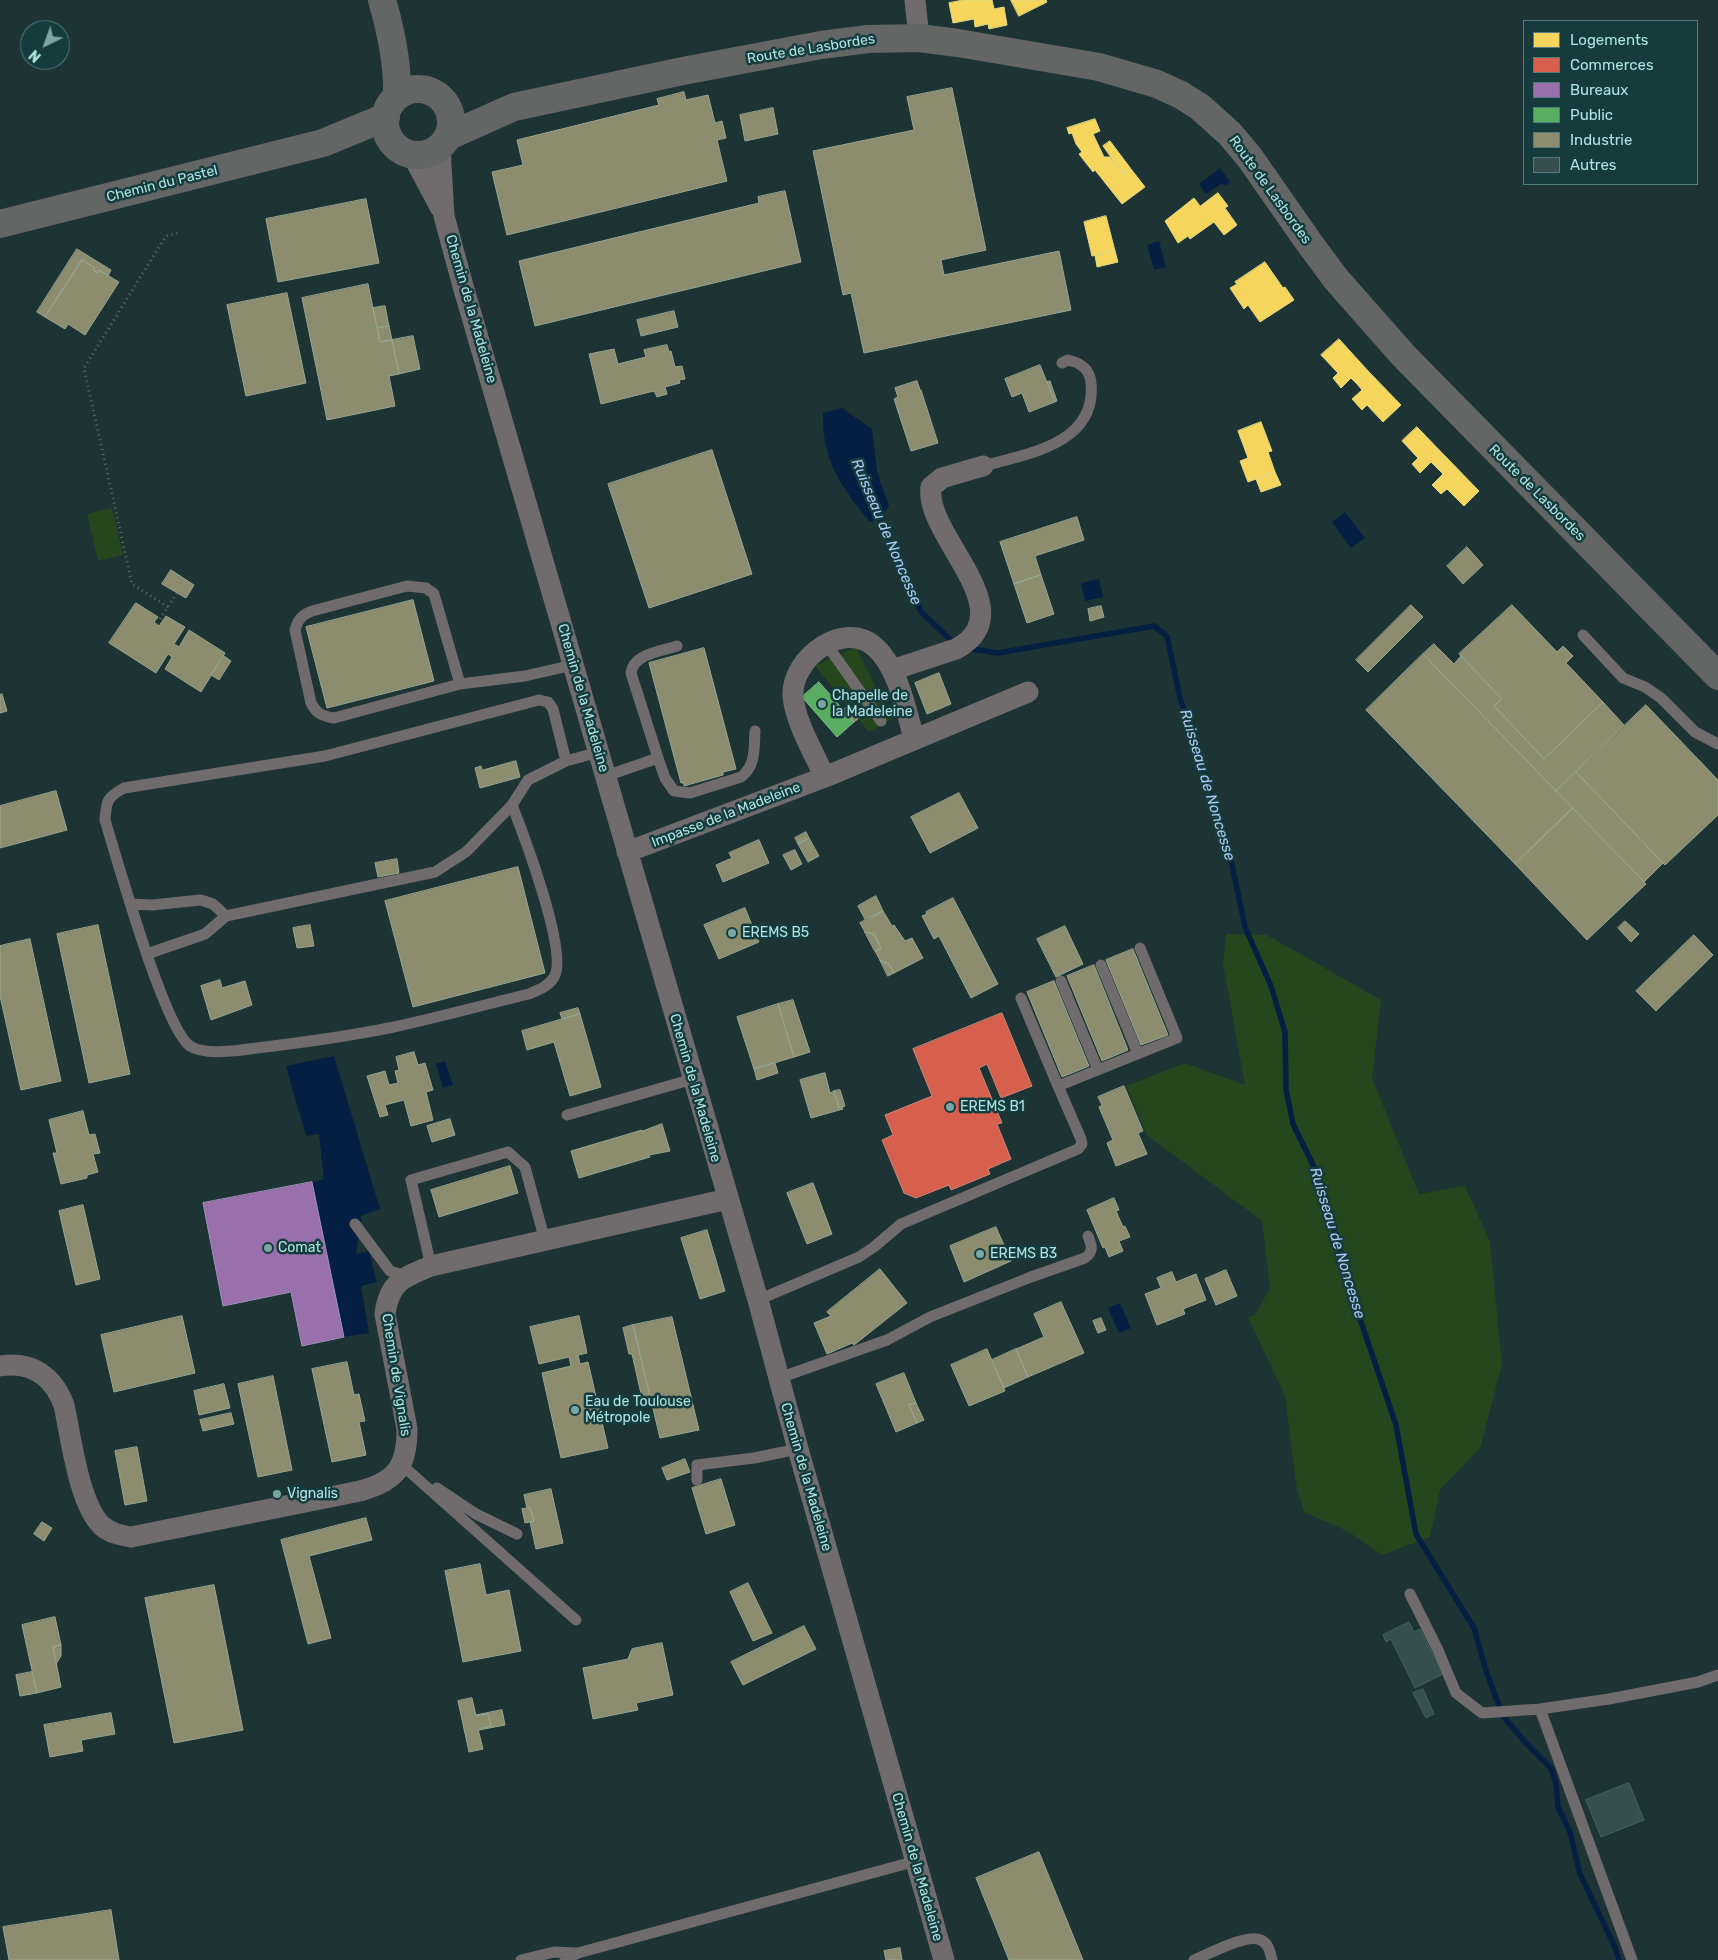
<!DOCTYPE html>
<html>
<head>
<meta charset="utf-8">
<style>
	body { margin:0 }
	#map { position:relative; width:1718px; height:1960px; overflow:hidden; background:#1e3333; font-family:Rubik,sans-serif }
	canvas { display:block }
	.legend { position:absolute; left:1523px; top:20px; width:175px; height:165px; box-sizing:border-box; background:#153b3c; border:1px solid #527e7f; margin:0; padding:6px 9px; list-style:none; font-size:15px; color:#aee2e3 }
	.legend li { display:flex; align-items:center; gap:10px; height:25px }
	.legend b { width:25px; border:1px solid #527e7f }
	.north { position:absolute; left:20px; top:20px; width:50px; height:50px; box-sizing:border-box; background:#153b3c; border:1px solid #527e7f; border-radius:50%; rotate:222deg; font-size:14px; font-weight:700; line-height:20px; text-align:center; color:#aee2e3 }
	.north::after { content:''; display:block; margin:auto; width:18px; height:22px; background:#7ca5a5; clip-path:polygon(50% 0,100% 100%,50% 72%,0 100%) }
</style>
</head>
<body>
<div id="map">
<canvas width="1718" height="1960"></canvas>
<ul class="legend">
<li><b style="height:14px;background:#f6d55c"></b>Logements</li>
<li><b style="height:14px;background:#d6604d"></b>Commerces</li>
<li><b style="height:14px;background:#9970ab"></b>Bureaux</li>
<li><b style="height:14px;background:#5aae61"></b>Public</li>
<li><b style="height:14px;background:#8c8c6e"></b>Industrie</li>
<li><b style="height:14px;background:#364e4e"></b>Autres</li>
</ul>
<div class="north">N</div>
</div>
<script>
const g = document.querySelector('canvas').getContext('2d');
g.lineJoin = 'round';
function paint(path, color) {
  g.fillStyle = color;
  g.fill(path, 'evenodd');
}
function stroke(path, color, width, dash) {
  g.strokeStyle = color;
  g.lineWidth = width;
  g.lineCap = dash ? 'butt' : 'round';
  g.setLineDash(dash || []);
  g.stroke(path);
}
function label(font, color, halo, rows, align = 'center') {
  g.font = font + ' Rubik,sans-serif';
  g.lineWidth = 5;
  g.setLineDash([]);
  g.textBaseline = 'middle';
  g.strokeStyle = halo;
  g.fillStyle = color;
  for (const [text, x, y, turn = 0] of rows) {
    g.save();
    g.translate(x, y);
    g.rotate((+turn || 0) * Math.PI / 180);
    g.textAlign = isNaN(turn) ? turn : align;
    if (halo) g.strokeText(text, 0, 0);
    g.fillText(text, 0, 0);
    g.restore();
  }
}
paint(new Path2D(`
	M112,508L123,555L98,561L87,514Z
	M856,647L891,719L869,732L815,666Z
	M1226,934L1267,935L1381,1000L1372,1078L1419,1194L1465,1186L1490,1242L1502,1365L1480,1448L1440,1490L1430,1537L1382,1555L1349,1532L1304,1512L1296,1484L1285,1396L1248,1317L1255,1315L1270,1288L1262,1221L1147,1135L1126,1086L1185,1063L1245,1085L1223,964Z`), '#26461d');
paint(new Path2D(`
	M1220,168L1230,182L1226,185L1221,184L1206,194L1199,184Z
	M1159,241L1166,267L1154,270L1147,245Z
	M842,408L872,429L877,472L889,506L880,518L870,522C841,487 822,460 823,413Z
	M1345,512L1365,538L1351,548L1332,522Z
	M1099,579L1103,597L1085,601L1081,583Z
	M334,1056L380,1209L362,1215L356,1254L369,1251L377,1282L361,1286L369,1333L344,1337L312,1183L324,1179L319,1134L306,1136L286,1066Z
	M445,1061L453,1085L443,1088L436,1064Z
	M1120,1303L1131,1328L1119,1333L1108,1308Z`), '#051f43');
const homes = new Path2D(`
	M964,0H992L994,9L1004,7L1007,25L989,29L988,24L975,27L974,19L953,23L949,3Z
	M1011,0H1046L1047,2L1019,16Z
	M1095,119L1100,131L1093,134L1104,157H1110L1123,174L1131,169L1145,187L1122,204L1095,170L1093,172L1079,154L1082,152L1076,144L1072,133L1069,134L1067,128Z
	M1110,141L1131,169L1123,174L1103,146Z
	M1218,193L1228,206L1225,208L1237,225L1224,235L1214,222L1190,239L1188,236L1178,243L1165,221L1194,198L1200,206Z
	M1106,216L1115,251L1092,256L1084,222Z
	M1115,251L1118,262L1097,267L1095,255Z
	M1265,262L1283,288L1285,287L1294,300L1260,322L1248,305L1244,309L1230,288L1237,284L1235,282Z
	M1339,339L1369,372L1357,384L1351,378L1341,388L1333,378L1338,373L1321,355Z
	M1369,372L1401,405L1383,422L1367,405L1362,410L1352,399L1362,390L1357,384Z
	M1261,422L1272,451L1268,452L1275,472L1248,482L1240,461L1248,458L1238,431Z
	M1417,427L1446,457L1436,467L1431,462L1420,473L1412,464L1418,458L1402,441Z
	M1446,457L1479,491L1464,506L1447,489L1441,494L1432,485L1443,474L1436,467Z
	M1275,472L1281,485L1261,492L1256,479Z`);
paint(homes, '#f6d55c');
stroke(homes, '#e0d984', 1);
const shops = new Path2D(`
	M1002,1013L1032,1086L1001,1098L987,1064L979,1068L1002,1123L997,1124L1011,1159L988,1169L990,1174L951,1190L949,1185L916,1198L904,1193L882,1140L893,1135L885,1115L932,1096L913,1049Z`);
paint(shops, '#d6604d');
stroke(shops, '#ca877a', 1);
const offices = new Path2D(`
	M312,1182L344,1337L302,1346L291,1292L223,1306L203,1203Z`);
paint(offices, '#9970ab');
stroke(offices, '#9f92bc', 1);
const public = new Path2D(`
	M819,682L854,722L837,737L802,697Z`);
paint(public, '#5aae61');
stroke(public, '#73be88', 1);
const industry = new Path2D(`
	M952,88L986,250L941,260L944,275L1059,251L1071,310L864,353L851,293L843,295L813,151L914,130L907,97Z
	M684,92L686,100L708,95L715,123L722,121L726,138L717,140L727,181L507,235L492,172L523,165L517,140L659,105L657,99Z
	M773,108L778,134L745,141L740,115Z
	M785,191L801,262L535,326L519,261L759,203L758,197Z
	M366,199L379,263L278,282L266,219Z
	M77,249L111,270L108,276L99,270L98,273L93,270L95,268L82,260L45,317L37,312Z
	M82,260L95,268L93,270L98,273L99,270L119,282L85,335L68,324L65,329L45,317Z
	M368,284L380,342L392,340L399,374L389,376L395,406L327,420L302,298Z
	M287,293L306,383L246,396L227,305Z
	M385,306L389,326L377,328L373,308Z
	M674,311L678,327L641,336L637,320Z
	M389,326L392,340L380,342L377,328Z
	M413,336L420,369L399,374L392,340Z
	M667,345L669,352L671,351L675,367L682,366L685,379L679,380L680,383L665,387L667,394L657,397L654,391L601,404L589,354L614,349L618,364L646,357L644,350Z
	M1040,365L1055,402L1029,412L1022,393L1012,397L1005,379Z
	M917,381L920,390H921L938,443L911,451L894,399L898,397L895,388Z
	M1050,381L1057,401L1055,402L1047,382Z
	M712,450L752,574L649,608L608,484Z
	M1077,517L1084,540L1035,556L1041,575L1014,584L1000,542Z
	M1467,547L1483,565L1463,584L1447,566Z
	M171,570L194,585L186,598L162,584Z
	M1041,575L1054,614L1027,623L1014,584Z
	M413,600L434,681L327,708L306,627Z
	M136,603L158,617L154,622L159,626L166,616L185,627L174,644L179,647L189,630L225,653L201,692L165,669L172,657L168,654L156,673L109,643Z
	M1411,605L1423,617L1368,672L1356,660Z
	M1512,605L1557,652L1563,646L1573,656L1566,663L1603,702L1544,759L1494,706L1502,699L1459,654Z
	M1101,606L1104,617L1090,621L1088,609Z
	M1434,644L1454,664L1461,656L1502,699L1494,706L1544,759L1603,702L1624,725L1556,791L1423,654Z
	M704,648L736,769L723,772V775L684,786V783H681L649,663Z
	M1423,654L1573,808L1515,864L1366,710Z
	M224,656L231,661L219,680L211,675Z
	M939,673L951,704L927,714L915,683Z
	M2,694L7,711L0,713V695Z
	M1646,705L1718,780V815L1665,865L1576,772Z
	M847,707L858,719L854,722L843,710Z
	M516,761L520,777L480,788L475,768L481,766L482,770Z
	M1576,772L1663,863L1644,882L1556,791Z
	M56,791L67,830L0,848V806Z
	M959,793L978,828L930,853L911,817Z
	M1573,808L1646,884L1587,940L1515,864Z
	M806,832L809,838L798,844L795,838Z
	M809,838L819,856L808,862L798,844Z
	M759,840L769,863L723,882L716,865L732,858L729,853Z
	M795,850L802,864L791,870L783,855Z
	M397,859L399,873L378,877L375,863Z
	M518,867L545,973L413,1007L385,901Z
	M876,896L883,911L866,921L858,906Z
	M953,898L998,984L971,998L939,936L934,939L922,916L927,914L926,912Z
	M745,908L759,942L719,959L704,925Z
	M883,911L892,926L894,925L905,941L912,938L923,958L894,973L889,964L880,960L875,951L881,948L874,934L865,932L860,923Z
	M1625,921L1639,934L1631,942L1618,928Z
	M98,925L130,1074L89,1083L57,934Z
	M310,925L314,946L297,948L293,928Z
	M1065,926L1083,964L1056,977L1037,939Z
	M865,932L874,934L881,948L875,951Z
	M1694,935L1713,955L1656,1011L1636,991Z
	M30,939L61,1081L21,1090L0,996V946Z
	M1133,949L1168,1035L1141,1045L1106,960Z
	M880,960L889,964L894,973L888,976Z
	M1094,965L1128,1050L1102,1061L1067,976Z
	M220,980L222,988L245,981L252,1005L211,1020L201,986Z
	M1054,981L1089,1066L1062,1077L1027,992Z
	M793,1000L810,1052L794,1057L778,1004Z
	M778,1004L794,1057L754,1069L737,1017Z
	M578,1008L580,1014L562,1019L560,1013Z
	M580,1014L601,1087L570,1096L554,1042L527,1050L522,1031Z
	M414,1052L418,1065L425,1063L433,1090L426,1092L433,1120L411,1126L404,1100L385,1105L388,1115L380,1117L367,1076L385,1071L389,1085L398,1083L395,1071L399,1070L396,1057Z
	M775,1063L778,1073L757,1080L754,1069Z
	M825,1073L830,1093L834,1091L839,1108L842,1107L843,1109L811,1118L800,1080Z
	M1124,1086L1143,1131L1138,1133L1147,1154L1116,1166L1107,1143L1113,1140L1099,1107L1102,1105L1098,1097Z
	M840,1090L845,1106L839,1108L834,1091Z
	M83,1111L89,1135L95,1134L100,1153L93,1154L98,1172L87,1175V1178L61,1184L53,1153H57L49,1120Z
	M450,1119L455,1135L432,1142L427,1126Z
	M662,1124L670,1151L649,1155L650,1157L579,1178L571,1151L642,1130V1131Z
	M510,1166L518,1193L439,1217L431,1190Z
	M813,1183L832,1234L807,1244L787,1193Z
	M1114,1198L1119,1210L1116,1211L1123,1227L1125,1226L1130,1237L1119,1241L1123,1251L1109,1257L1105,1247L1103,1248L1087,1210Z
	M83,1205L100,1279L76,1285L59,1211Z
	M996,1227L1011,1261L964,1282L950,1246Z
	M707,1230L725,1291L700,1299L681,1238Z
	M880,1269L907,1303L854,1345L852,1343L827,1354L814,1323L831,1316L827,1312Z
	M1226,1270L1237,1296L1216,1305L1205,1279Z
	M1172,1272L1176,1282L1196,1274L1206,1300L1183,1309L1185,1314L1157,1325L1145,1294L1161,1288L1157,1278Z
	M1061,1302L1084,1353L1028,1377L1016,1349L1044,1337L1034,1314Z
	M182,1316L195,1373L114,1392L101,1335Z
	M579,1316L587,1353L578,1355L580,1364L588,1362L608,1448L561,1458L542,1373L571,1366L569,1357L539,1364L530,1327Z
	M672,1317L699,1430L660,1438L633,1325Z
	M1101,1318L1106,1330L1098,1333L1093,1321Z
	M633,1325L652,1405L644,1407L632,1354H629L623,1328Z
	M987,1349L1005,1391L969,1406L951,1365Z
	M1016,1349L1028,1377L1004,1388L992,1360Z
	M347,1362L354,1395L359,1394L365,1421L359,1422L366,1455L332,1462L312,1369Z
	M904,1373L916,1403L909,1405L917,1423L896,1432L876,1384Z
	M273,1376L292,1470L258,1477L238,1384Z
	M224,1384L230,1408L199,1415L194,1391Z
	M916,1403L924,1420L917,1423L909,1405Z
	M231,1413L234,1424L203,1431L200,1420Z
	M137,1447L147,1501L125,1505L115,1451Z
	M685,1459L690,1472L667,1480L662,1468Z
	M721,1479L735,1525L706,1534L692,1488Z
	M551,1489L563,1543L536,1549L530,1522L534,1521L530,1508H527L524,1495Z
	M530,1508L534,1521L525,1523L522,1509Z
	M366,1518L372,1540L309,1556L331,1638L308,1644L281,1540Z
	M42,1522L52,1528L44,1541L34,1534Z
	M480,1564L486,1595L509,1590L521,1651L463,1662L445,1571Z
	M748,1583L772,1633L753,1641L730,1592Z
	M214,1585L243,1730L174,1743L145,1598Z
	M55,1617L61,1645L53,1647L61,1687L37,1693L22,1625Z
	M804,1626L816,1649L743,1685L731,1662Z
	M662,1643L673,1695L636,1703L638,1710L593,1719L583,1668L628,1659L632,1649Z
	M61,1645V1656L56,1664L53,1647Z
	M32,1672L37,1693L20,1696L16,1675Z
	M472,1698L476,1716L488,1714L491,1726L478,1729L483,1749L469,1752L458,1701Z
	M502,1710L505,1725L479,1730L491,1726L488,1714L476,1715Z
	M111,1713L115,1734L81,1740L83,1751L50,1757L44,1725Z
	M1039,1852L1083,1960H1009L976,1878Z
	M111,1910L119,1960H9L3,1927Z
	M900,1948L902,1960H886L884,1951Z`);
paint(industry, '#8c8c6e');
stroke(industry, '#96a691', 1);
stroke(new Path2D(`
	M877,511L921,612L954,643
	M966,648L998,653L1154,626L1167,636L1180,698L1227,841L1245,927L1271,986L1285,1032L1286,1089L1293,1124L1319,1177L1353,1298L1396,1425L1416,1534L1474,1628L1487,1674L1503,1716L1525,1742L1551,1768L1556,1783L1558,1807L1570,1832L1580,1874L1615,1947L1619,1960`), '#051f43', 5.5);
const building = new Path2D(`
	M1409,1622L1414,1632L1420,1629L1443,1674L1415,1688L1391,1639L1386,1642L1383,1635Z
	M1423,1689L1434,1714L1426,1718L1413,1693Z
	M1629,1783L1644,1820L1601,1837L1586,1800Z`);
paint(building, '#364e4e');
stroke(building, '#406262', 1);
stroke(new Path2D(`
	M168,607L132,584L84,368L166,236L179,233
	M160,619L177,593`), '#636767', 3, [1, 4]);
stroke(new Path2D(`
	M983,466C1027,454 1097,444 1091,383C1090,369 1081,363 1068,360L1062,363
	M1583,635L1623,678L1645,687L1661,698L1695,732L1718,744
	M827,645L881,721
	M460,684L434,594L426,588L407,586L312,611C302,615 298,619 295,630L311,703C317,714 322,716 334,718L460,684L525,676L573,665
	M658,758L631,673C633,654 662,651 677,646
	M566,761L553,709L548,702L539,700L325,756L124,788C107,797 106,802 105,820C117,859 164,1028 190,1046C206,1057 247,1049 265,1047C306,1042 349,1036 389,1028C436,1018 483,1005 529,994C538,990 549,986 554,977C569,954 523,833 512,805L528,780L566,761L599,752
	M606,776L658,758L665,778L674,791L690,793L741,777C756,766 754,748 755,731
	M131,904L152,905L201,900L213,904L226,916
	M147,954L205,934L226,916L435,872L466,852L512,805
	M1101,965L1138,1054
	M1061,981L1098,1070
	M1021,998L1058,1086
	M567,1115L693,1079
	M355,1224L390,1271L407,1276
	M431,1266L411,1180L508,1152L525,1167L545,1241
	M758,1300L859,1257L874,1247L901,1224L1078,1149L1082,1144L1081,1139L1058,1086L1177,1038L1140,948
	M779,1378L887,1340L930,1317L1031,1277L1085,1258C1094,1251 1092,1246 1088,1236
	M402,1465L576,1620
	M697,1480V1465L754,1458L798,1449
	M437,1488L476,1514L517,1534
	M1410,1594L1438,1650L1456,1693L1482,1713L1540,1709L1609,1699L1698,1682L1718,1675
	M1540,1709L1632,1960
	M521,1960L554,1952L576,1953
	M565,1960L578,1953L916,1861
	M1194,1960C1209,1954 1247,1933 1261,1940C1269,1944 1270,1952 1272,1960`), '#706b6c', 11);
stroke(new Path2D(`
	M915,0L919,38
	M440,147L444,216L463,286L758,1300L798,1449L944,1960
	M412,154L440,207
	M892,670L956,649C1026,611 924,536 931,487L942,478L983,466
	M825,777C814,754 795,721 793,696C791,658 845,618 876,648C898,668 906,710 914,738
	M627,852L825,777L1028,692
	M0,1366C32,1361 53,1376 64,1405C71,1438 79,1504 102,1526C110,1533 120,1535 131,1537L360,1491C397,1481 407,1466 407,1429L385,1314C389,1282 404,1277 431,1266L728,1199`), '#706b6c', 21);
stroke(new Path2D(`
	M382,0C391,31 398,64 397,96
	M385 122a33 33 0 1 1 66 0a33 33 0 1 1-66 0Z
	M449,136L514,107L683,71L821,45L868,39L919,38L958,43L1099,67L1157,84L1181,95L1200,107L1230,134L1250,158L1310,244L1336,279L1403,355L1718,676
	M0,224L323,143L386,117`), '#646565', 28);
for (const [x, y, r, color] of [
	[822,704,5,"#7ca5a5"],
	[732,933,5,"#7ca5a5"],
	[950,1107,5,"#7ca5a5"],
	[268,1248,5,"#7ca5a5"],
	[980,1254,5,"#7ca5a5"],
	[575,1410,5,"#7ca5a5"],
	[277,1494,5,"#7ca5a5"]
]) {
  const dot = new Path2D();
  dot.arc(x, y, r, 0, 2 * Math.PI);
  g.fillStyle = color;
  g.fill(dot);
  stroke(dot, '#153b3c', 2);
}
label('14px', '#aee2e3', '#153b3c', [
	["Route de Lasbordes",811,49,-9],
	["Chemin du Pastel",162,184,-14],
	["Route de Lasbordes",1270,190,54],
	["Chemin de la Madeleine",471,309,74],
	["Route de Lasbordes",1537,493,45],
	["Chemin de la Madeleine",583,698,74],
	["Impasse de la Madeleine",726,815,-21],
	["Chemin de la Madeleine",695,1088,74],
	["Chemin de Vignalis",396,1375,81],
	["Chemin de la Madeleine",806,1477,74],
	["Chemin de la Madeleine",917,1867,74]
]);
label('14px', '#aee2e3', '#153b3c', [
	["Chapelle de",832,696],
	["la Madeleine",832,712],
	["EREMS B5",742,933],
	["EREMS B1",960,1107],
	["Comat",278,1248],
	["EREMS B3",990,1254],
	["Eau de Toulouse",585,1402],
	["Métropole",585,1418],
	["Vignalis",287,1494]
], 'left');
label('italic 15px', '#adc9f2', '#153b3c', [
	["Ruisseau de Noncesse",886,532,67],
	["Ruisseau de Noncesse",1207,785,73],
	["Ruisseau de Noncesse",1337,1243,73]
]);
</script>
</body>
</html>
